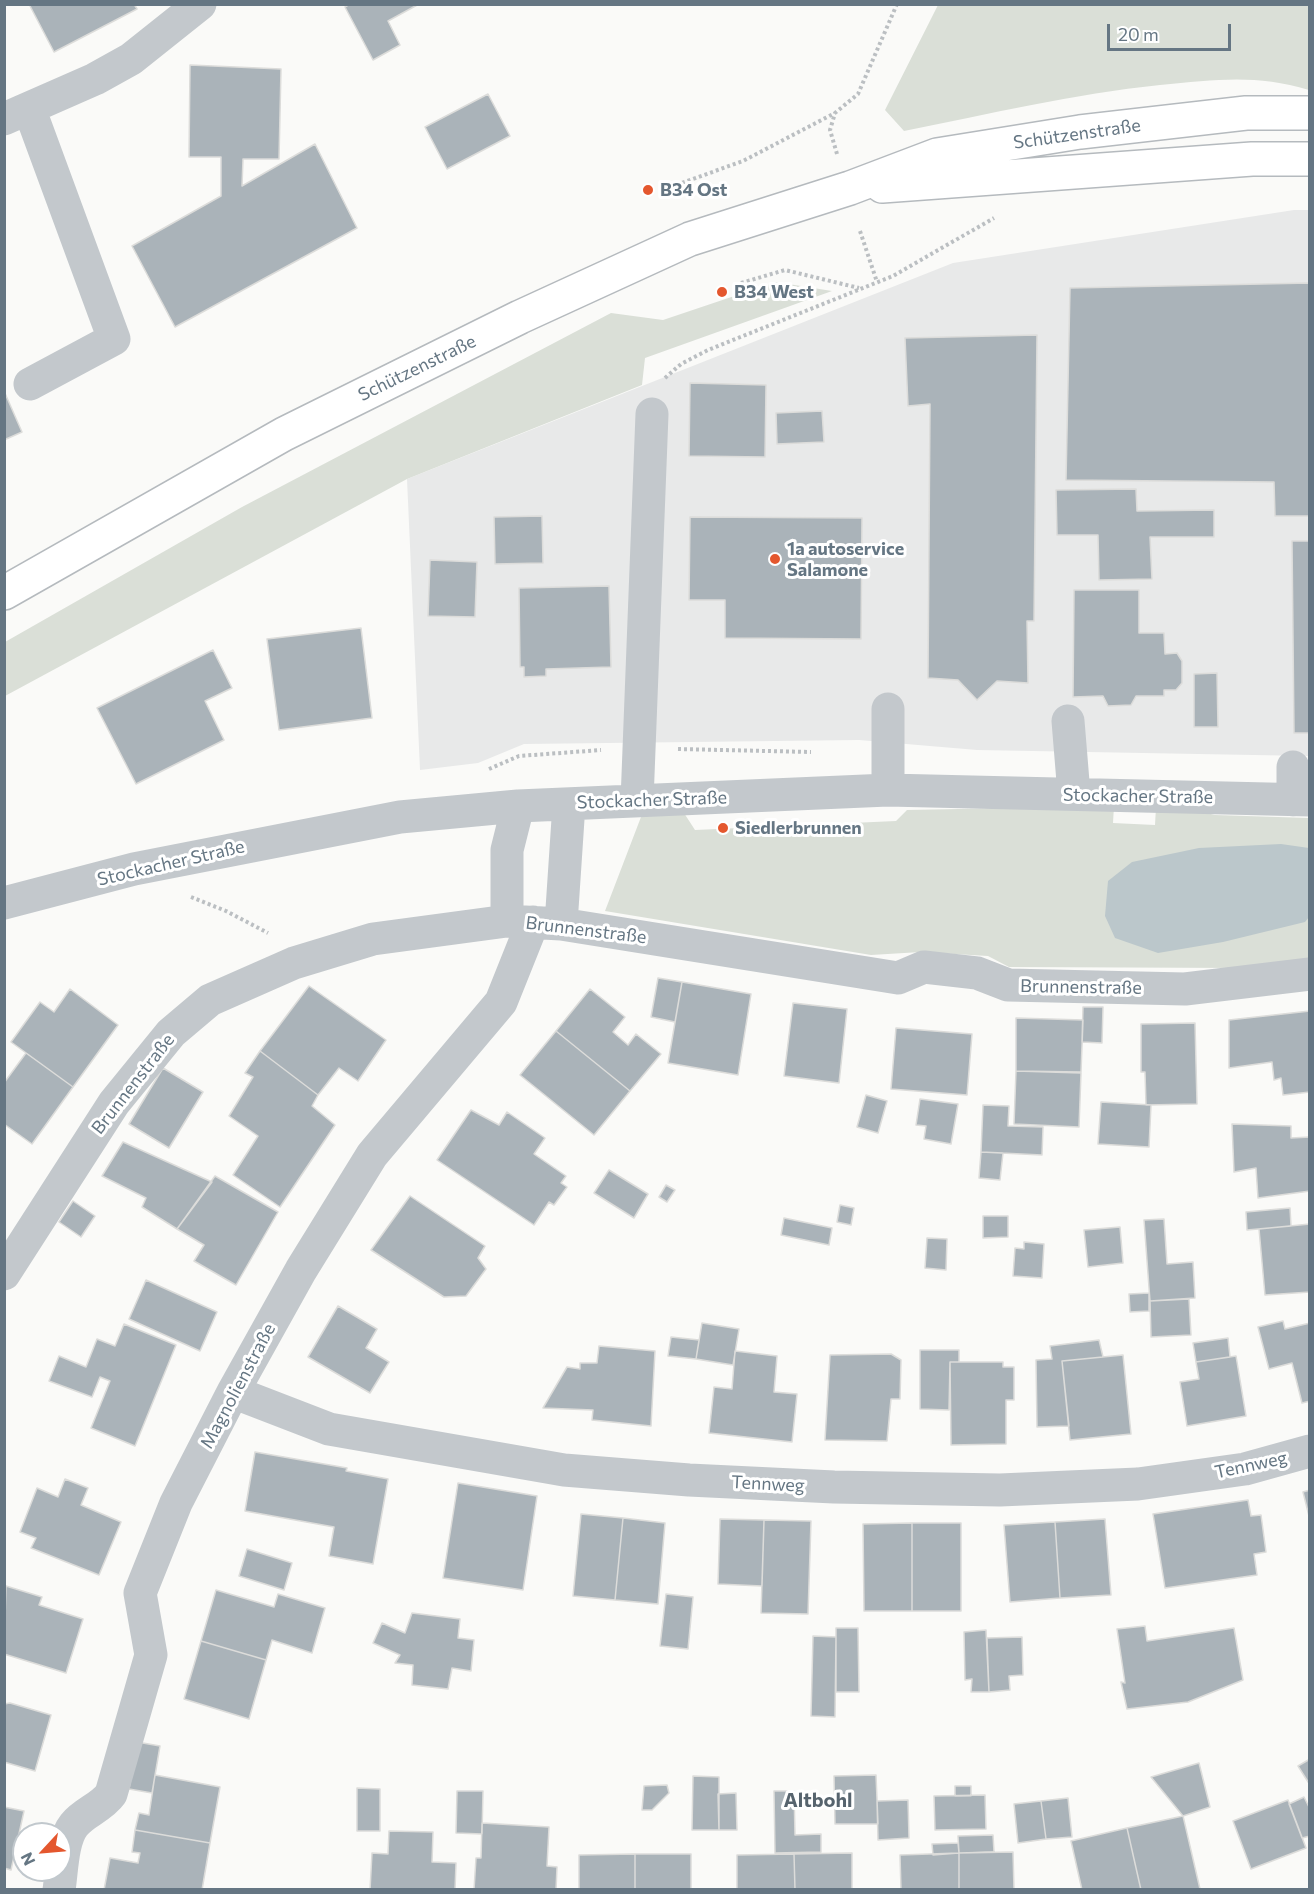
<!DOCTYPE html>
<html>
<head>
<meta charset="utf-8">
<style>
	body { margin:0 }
	#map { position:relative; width:1314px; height:1894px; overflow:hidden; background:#fafaf8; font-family:Commissioner,sans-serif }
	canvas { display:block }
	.frame { position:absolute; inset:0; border:6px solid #657683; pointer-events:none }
	.north { position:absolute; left:12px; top:1822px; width:60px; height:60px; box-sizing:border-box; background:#fff; border:2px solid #c1c8cd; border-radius:50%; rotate:244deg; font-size:16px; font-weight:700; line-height:24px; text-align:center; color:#657683 }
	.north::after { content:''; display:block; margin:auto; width:21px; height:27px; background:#e4572e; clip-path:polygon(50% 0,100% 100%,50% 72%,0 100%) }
	.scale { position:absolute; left:1107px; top:24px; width:124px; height:27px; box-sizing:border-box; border:3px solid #657683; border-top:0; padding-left:8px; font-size:18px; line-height:21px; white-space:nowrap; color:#657683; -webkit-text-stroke:4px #fff; paint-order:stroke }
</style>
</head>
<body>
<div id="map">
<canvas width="1314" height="1894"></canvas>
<div class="frame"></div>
<div class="north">N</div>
<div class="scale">20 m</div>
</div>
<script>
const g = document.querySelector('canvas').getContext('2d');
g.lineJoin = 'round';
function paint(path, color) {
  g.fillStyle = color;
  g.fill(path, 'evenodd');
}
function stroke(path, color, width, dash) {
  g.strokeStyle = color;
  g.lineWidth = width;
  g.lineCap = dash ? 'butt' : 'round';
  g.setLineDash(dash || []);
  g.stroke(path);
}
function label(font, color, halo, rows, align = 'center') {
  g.font = font + ' Commissioner,sans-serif';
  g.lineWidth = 6;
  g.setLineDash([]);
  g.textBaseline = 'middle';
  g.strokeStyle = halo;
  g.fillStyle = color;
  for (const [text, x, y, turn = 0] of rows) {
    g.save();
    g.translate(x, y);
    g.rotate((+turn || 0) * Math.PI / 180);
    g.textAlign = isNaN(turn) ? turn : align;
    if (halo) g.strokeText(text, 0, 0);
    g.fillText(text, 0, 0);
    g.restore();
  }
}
paint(new Path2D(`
	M1294,210H1309V756L977,750L859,740L524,744L478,763L420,770L407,479L953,263Z`), '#e8e9e9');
paint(new Path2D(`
	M938,5H1309V90C1255,74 1216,80 1160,85C1074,94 989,114 904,131L885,110Z
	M776,282L832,291L645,358L642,385L407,479L5,696V642L242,507L611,313L663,320Z
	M1114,806L1113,823L1155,825L1156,807L1190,809L1215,815L1309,818V960L1238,968L1009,967L988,956L921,952L871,955L605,911L641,817L684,813L695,830L896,821L907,810Z`), '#dadfd7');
paint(new Path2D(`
	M1281,844L1309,848V917L1305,922L1223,942L1158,953L1115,938L1105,916L1108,881L1132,862L1199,848Z`), '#bbc7cb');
const building = new Path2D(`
	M29,4H134L137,9L54,52Z
	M350,4H419L388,21L400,45L373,60L345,7Z
	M190,65L281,69L279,159H243L242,186L315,144L357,228L175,327L132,246L221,196V157H189Z
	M488,94L510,136L447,169L425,127Z
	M1310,283V516H1275L1274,482L1066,480L1070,288Z
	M1037,335L1034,621H1027L1028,683L997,681L977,700L958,680L928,678L930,404L908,406L905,338Z
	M690,383L766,385L765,457L689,456Z
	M4,391L22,432L4,440Z
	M822,411L824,442L777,444L776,413Z
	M1136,489L1137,511L1214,510V537H1150L1152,579L1099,580L1098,535H1057L1056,490Z
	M542,516L543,563L495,564L494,517Z
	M690,517L862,518L861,639L725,638V600H689Z
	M1292,541H1310V733H1294Z
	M430,560L477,562L475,617L428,616Z
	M609,586L611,667L546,669V676L524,677V667H520L519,588Z
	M1074,590H1139V633H1164L1165,654L1177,653L1182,661V683L1176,690H1164V696H1136L1131,705L1108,706L1103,696L1073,697Z
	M361,628L372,718L279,730L267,639Z
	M213,650L232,688L205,701L224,740L136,784L97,708Z
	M1217,673L1218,727H1194V674Z
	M658,978L682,982L675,1022L651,1017Z
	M682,982L751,994L738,1075L668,1063Z
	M309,986L386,1040L358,1081L339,1068L318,1095L260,1051Z
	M70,989L118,1025L73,1087L11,1042L40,1002L54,1012Z
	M590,989L625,1017L613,1032L628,1045L636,1034L661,1054L630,1091L556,1031Z
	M793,1003L847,1009L839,1083L784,1076Z
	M1083,1007H1103L1102,1043L1082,1042Z
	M1310,1011V1092L1283,1095L1281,1078L1274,1080L1272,1062L1229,1068V1020Z
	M1016,1018L1083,1020L1081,1072L1016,1071Z
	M1195,1023L1197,1104L1146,1105L1145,1072H1141V1024Z
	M896,1028L972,1034L967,1095L891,1089Z
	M556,1031L630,1091L594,1135L520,1075Z
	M260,1051L318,1095L312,1106L335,1125L280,1207L233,1175L258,1136L229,1116L253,1077L245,1073Z
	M26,1053L73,1087L32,1144L4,1124V1083Z
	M163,1068L203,1092L169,1148L129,1124Z
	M1016,1071L1081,1073L1079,1127L1014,1124Z
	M866,1095L887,1101L878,1133L857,1127Z
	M920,1099L958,1104L951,1144L924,1139L926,1126L916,1125Z
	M1101,1102L1151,1105L1149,1147L1098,1144Z
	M983,1105L1009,1106L1008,1126L1043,1127L1042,1155L981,1152Z
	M471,1110L499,1125L507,1112L545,1138L534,1154L566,1176L561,1183L567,1187L554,1205L549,1202L534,1225L437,1160Z
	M1232,1124L1291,1126V1138L1310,1137V1191L1258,1198L1256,1168L1234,1172Z
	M123,1142L212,1182L177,1229L142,1207L146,1198L102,1176Z
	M981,1152L1003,1153L1000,1180L979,1178Z
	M609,1170L648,1194L634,1218L594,1193Z
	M215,1176L278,1212L236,1285L194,1261L204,1245L177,1229Z
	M666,1185L675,1190L667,1202L659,1197Z
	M410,1196L485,1246L478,1258L486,1269L466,1296L444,1297L371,1250Z
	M73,1201L95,1216L81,1237L59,1222Z
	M840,1205L854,1208L851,1225L837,1222Z
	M1290,1208L1291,1226L1247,1230L1246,1212Z
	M983,1216H1008V1237L983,1238Z
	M784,1218L832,1228L829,1245L781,1235Z
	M1164,1219L1167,1264L1193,1262L1195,1298L1150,1301L1144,1220Z
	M1310,1224V1292L1265,1295L1259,1229Z
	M1120,1227L1123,1263L1088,1267L1084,1230Z
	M927,1238L947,1239L946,1270L925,1268Z
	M1024,1242L1044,1244L1042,1278L1013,1276L1015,1248L1024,1249Z
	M146,1280L217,1312L200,1351L129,1319Z
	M1149,1293V1311L1130,1312L1129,1294Z
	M1189,1299L1191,1335L1151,1337L1150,1301Z
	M338,1306L377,1329L366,1348L389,1362L370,1393L308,1357Z
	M1283,1321L1285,1329L1310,1323V1401L1302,1403L1292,1363L1269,1369L1258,1327Z
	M702,1323L739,1329L733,1365L696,1359Z
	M124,1324L176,1345L135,1446L91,1428L110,1381L100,1377L92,1397L49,1381L59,1356L86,1367L97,1339L115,1346Z
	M671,1337L699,1340L696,1359L668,1356Z
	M1228,1338L1230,1357L1196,1362L1193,1343Z
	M1099,1340L1103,1357L1062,1361L1069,1426L1037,1427L1036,1360L1052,1359L1050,1346Z
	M599,1346L655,1351L651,1426L592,1420L593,1410L543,1408L567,1367L580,1369V1363H597Z
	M920,1350H959V1362H950L949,1410L920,1409Z
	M735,1351L777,1356L774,1392L797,1394L792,1442L709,1433L714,1387L732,1389Z
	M891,1354L901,1360L900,1399H891L887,1441L825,1440L830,1355Z
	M1123,1355L1131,1434L1070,1440L1062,1361Z
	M1236,1356L1246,1416L1187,1426L1180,1382L1199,1379L1196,1362Z
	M950,1362H1003V1367H1014V1400H1006V1444L951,1445Z
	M255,1452L347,1468L346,1471L388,1479L373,1564L329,1556L334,1527L245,1511Z
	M65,1479L88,1488L81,1505L121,1522L99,1575L31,1548L36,1538L20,1532L37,1488L58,1497Z
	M458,1483L537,1496L523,1590L443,1578Z
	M1310,1490V1520L1303,1492Z
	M1248,1500L1251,1516L1261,1515L1266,1552L1254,1554L1257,1575L1165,1588L1153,1514Z
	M581,1514L623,1518L615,1600L573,1596Z
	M623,1518L665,1523L658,1604L615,1600Z
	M720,1519L764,1520L762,1586L718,1584Z
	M1105,1519L1111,1595L1060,1598L1055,1522Z
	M764,1520L811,1521L808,1614L761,1613Z
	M1055,1522L1060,1598L1010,1602L1004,1525Z
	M912,1523H961V1611H912Z
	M912,1523V1611H864L863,1524Z
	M247,1549L292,1563L284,1590L239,1576Z
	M6,1586L42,1597L39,1605L83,1619L66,1673L4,1654Z
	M216,1590L274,1607L278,1594L325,1608L312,1653L272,1640L266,1660L201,1641Z
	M666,1594L693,1597L688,1649L660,1646Z
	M412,1613L460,1619L458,1638L474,1640L471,1671L452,1668L448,1689L412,1685L413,1665L395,1663L400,1655L373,1643L382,1623L405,1633Z
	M1145,1626L1147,1641L1234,1628L1243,1680L1188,1702L1127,1709L1121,1682L1125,1683L1117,1629Z
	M836,1628H858L859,1692H836Z
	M986,1630L989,1692H971L972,1679L965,1680L964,1632Z
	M813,1636L836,1637L835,1717L811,1716Z
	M1022,1637L1023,1675L1009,1676L1010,1690L989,1692L987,1638Z
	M201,1641L266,1660L249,1719L184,1699Z
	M10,1703L51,1715L35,1771L4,1762V1704Z
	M137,1742L160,1746L152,1793L129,1789Z
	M1310,1759V1785L1298,1766Z
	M1199,1763L1210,1807L1183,1816L1151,1777Z
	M155,1775L220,1787L210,1843L135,1830L139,1813L149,1815Z
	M876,1775L878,1824H835L834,1776Z
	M693,1776L719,1777V1830H692Z
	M667,1785L669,1793L652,1810H642L644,1786Z
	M955,1786H971V1796H955Z
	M357,1788L380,1789V1831H357Z
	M457,1791H483L482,1834L456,1833Z
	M774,1791H794L795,1835L821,1834V1852L775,1853Z
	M736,1793L737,1830H719L718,1794Z
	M985,1795L986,1829L935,1830L934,1796Z
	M1304,1797L1310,1809V1836L1302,1838L1289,1804Z
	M1068,1798L1072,1837L1046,1839L1041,1801Z
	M908,1800L909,1838L878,1840L877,1801Z
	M1288,1800L1306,1848L1251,1869L1233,1821Z
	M1041,1801L1046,1839L1018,1843L1014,1804Z
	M4,1807L24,1811L11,1870L4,1868Z
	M1183,1816L1200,1889L1141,1890L1127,1828Z
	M482,1823L549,1827L547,1866L557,1867L556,1890H474L476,1858H481Z
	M1127,1828L1141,1890H1082L1071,1841Z
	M135,1830L210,1843L202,1890H104L110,1858L138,1863L140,1853L132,1852Z
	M389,1831L433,1832L432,1862L456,1863L455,1890H370L372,1853L388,1854Z
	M993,1835L994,1852L959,1853L958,1836Z
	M958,1843L959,1853L933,1855L932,1844Z
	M1013,1852L1014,1890H959V1853Z
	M852,1853V1890H795L794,1854Z
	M959,1853V1890H901L900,1855Z
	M635,1854H691V1890H635Z
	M635,1854V1890H579V1855Z
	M794,1854L795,1890H737V1855Z`);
paint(building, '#aab3b9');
stroke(building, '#dcdcda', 1.5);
const major = new Path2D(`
	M882,186L1252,159H1310
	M4,593L284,434L520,317L690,239L850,188L937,155L1080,132L1246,113H1310`);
stroke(major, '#b5babe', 36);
stroke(new Path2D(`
	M837,154L830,130L835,113L858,94L897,4
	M665,189L743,161L835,113
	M860,231L877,282
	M741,283L785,270L859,288
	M665,378L681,364L708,350L893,276L994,218
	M678,749L811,752
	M489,769L519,756L601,750
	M191,897L226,911L268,933`), '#bbbfc2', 4, [3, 3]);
stroke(new Path2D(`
	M29,108L114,339L30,384
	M4,119L95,79L131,59L200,4
	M1068,721L1074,794
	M888,790V709
	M1293,800V767
	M637,801L652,414
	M4,903L134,869L400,817L518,806L888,790L1310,800
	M507,921V850L518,806
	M561,924L569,804
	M4,1274L114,1103L171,1033L210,1000L294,963L373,939L507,921L561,924L898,978L924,967L977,973L1008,985L1185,989L1310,974
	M233,1392L329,1429L564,1470L689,1480L834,1487L1000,1490L1138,1484L1245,1469L1310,1451
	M59,1890C62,1871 62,1840 74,1825C84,1812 101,1808 111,1794L151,1655L140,1593L176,1503L233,1392L301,1270L372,1155L501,1002L533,922`), '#c3c8cc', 33);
stroke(major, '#fff', 33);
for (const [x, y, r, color] of [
	[648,190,6,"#e4572e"],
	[722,292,6,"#e4572e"],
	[775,559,6,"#e4572e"],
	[723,828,6,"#e4572e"]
]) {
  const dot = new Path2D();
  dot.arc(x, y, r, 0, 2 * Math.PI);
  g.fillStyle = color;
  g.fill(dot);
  stroke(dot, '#fff', 2);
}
label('18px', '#657683', '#fff', [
	["Schützenstraße",1077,134,-8],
	["Schützenstraße",417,368,-26],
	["Stockacher Straße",1138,796,1],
	["Stockacher Straße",652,800,-2],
	["Stockacher Straße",171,863,-13],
	["Brunnenstraße",586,930,7],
	["Brunnenstraße",1081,987,1],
	["Brunnenstraße",133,1084,-52],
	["Magnolienstraße",238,1386,-62],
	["Tennweg",1251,1465,-12],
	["Tennweg",768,1484,3]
]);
label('bold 18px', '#657683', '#fff', [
	["B34 Ost",660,190],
	["B34 West",734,292],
	["1a autoservice",787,549],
	["Salamone",787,570],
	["Siedlerbrunnen",735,828]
], 'left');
label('bold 20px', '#57646e', '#fff', [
	["Altbohl",818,1800]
]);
</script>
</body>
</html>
